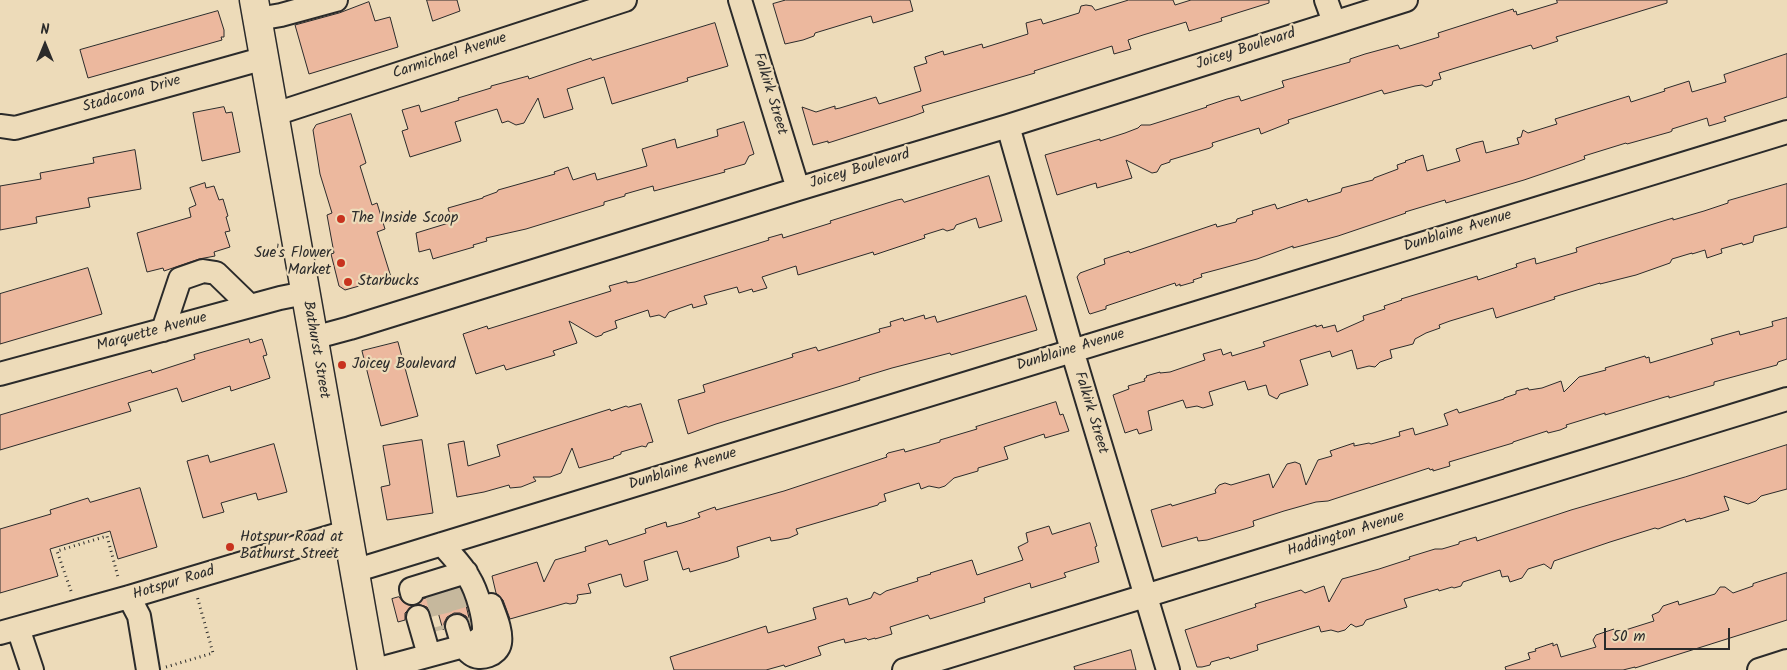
<!DOCTYPE html>
<html>
<head>
<meta charset="utf-8">
<style>
	body { margin:0 }
	#map { position:relative; width:1787px; height:670px; overflow:hidden; background:#eddbb9; font-family:Kalam,sans-serif }
	canvas { display:block }
	.north { position:absolute; left:20px; top:20px; width:50px; height:50px; -webkit-text-stroke:4px #eddbb9; paint-order:stroke; rotate:0deg; font-size:14px; font-weight:700; line-height:20px; text-align:center; color:#2b2b2b }
	.north::after { content:''; display:block; margin:auto; width:18px; height:22px; background:#2b2b2b; clip-path:polygon(50% 0,100% 100%,50% 72%,0 100%) }
	.scale { position:absolute; left:1604px; top:628px; width:126px; height:22px; box-sizing:border-box; border:2px solid #2b2b2b; border-top:0; padding-left:6px; font-size:15px; line-height:18px; white-space:nowrap; color:#2b2b2b; -webkit-text-stroke:4px #eddbb9; paint-order:stroke }
</style>
</head>
<body>
<div id="map">
<canvas width="1787" height="670"></canvas>
<div class="north">N</div>
<div class="scale">50 m</div>
</div>
<script>
const g = document.querySelector('canvas').getContext('2d');
g.lineJoin = 'round';
function paint(path, color) {
  g.fillStyle = color;
  g.fill(path, 'evenodd');
}
function stroke(path, color, width, dash) {
  g.strokeStyle = color;
  g.lineWidth = width;
  g.lineCap = dash ? 'butt' : 'round';
  g.setLineDash(dash || []);
  g.stroke(path);
}
function label(font, color, halo, rows, align = 'center') {
  g.font = font + ' Kalam,sans-serif';
  g.lineWidth = 4.5;
  g.setLineDash([]);
  g.textBaseline = 'middle';
  g.strokeStyle = halo;
  g.fillStyle = color;
  for (const [text, x, y, turn = 0] of rows) {
    g.save();
    g.translate(x, y);
    g.rotate((+turn || 0) * Math.PI / 180);
    g.textAlign = isNaN(turn) ? turn : align;
    if (halo) g.strokeText(text, 0, 0);
    g.fillText(text, 0, 0);
    g.restore();
  }
}
const building = new Path2D(`
	M427,0H457L460,11L433,21Z
	M786,0H910L913,11L873,23L871,16L815,33L814,36L803,40L785,44L773,4Z
	M1129,0H1173L1175,5L1191,0H1269V3L1221,18L1222,21L1189,31L1186,22L1143,35L1128,40L1131,49L1114,54L1112,46L1034,71L1035,73L922,106L924,112L913,116L828,143V141L813,145L802,107L816,112L835,106V109L840,108L876,97L879,104L921,91L914,67L927,63L925,57L943,51L944,55L982,44L983,48L1028,34L1026,23L1041,19L1043,24L1079,13L1081,6L1086,5L1092,6L1095,10Z
	M1557,0H1667V3L1556,37L1558,41L1533,49L1531,45L1439,73L1441,79L1433,81L1432,85L1426,87L1422,85L1415,86L1384,94L1382,90L1288,120L1289,123L1261,134L1259,128L1212,143L1213,146L1210,148L1170,160V162L1161,165L1157,172L1152,173L1126,160L1132,178L1097,188L1096,183L1057,195L1045,155L1100,139V141L1125,133L1138,128L1141,125H1150L1207,107L1206,106L1227,99L1239,96L1241,101L1284,87L1282,81L1350,62V59L1365,54L1398,45L1400,49L1439,37L1438,33L1513,9L1514,12L1516,11L1517,15L1557,3Z
	M369,2L375,21L390,17L398,47L309,74L295,25L339,13Z
	M218,11L224,30V37H221L222,40L88,78L80,50Z
	M715,23L728,66L687,78L688,81L612,104L604,77L567,89L573,109L544,118L538,98L524,123L516,125L508,121L502,123L497,109L455,122L461,141L410,157L402,131L408,129L402,110L419,105L421,112L459,100L458,98L491,88V86L528,76L529,79L591,58L592,60Z
	M1787,54V97L1724,117L1726,121L1709,126L1707,118L1672,129V131L1670,132L1627,144L1626,143L1584,156L1585,159L1571,164L1524,180L1446,203L1445,200L1405,212L1406,213L1338,236L1293,248V246L1257,259L1201,274L1202,277L1193,280L1194,282L1180,286V284L1176,286L1175,283L1106,306V309L1090,314L1089,313L1077,277L1080,273L1105,264L1104,259L1129,251L1130,253L1216,224L1217,227L1236,222L1237,219L1253,214L1252,211L1275,204L1277,209L1307,199L1308,202L1341,192L1342,188L1373,180L1374,178L1398,169L1397,165L1406,162L1405,161L1423,155L1427,171L1460,161L1456,149L1474,143L1483,141L1486,153L1519,144L1517,138L1521,137L1523,130L1528,133L1557,124L1555,119L1629,96L1631,102L1665,91L1664,89L1689,81L1692,92L1726,82L1724,75Z
	M224,107L226,113L232,112L240,152L202,161L193,113Z
	M351,114L366,163L360,166L372,205L377,203L385,229L377,232L391,277L345,290L339,286L331,254L334,253L327,215L332,213L320,174L313,130L316,125Z
	M744,122L754,154L749,156L745,164L724,170L725,172L654,191L653,186L625,194V196L604,202V205L526,229L486,238L487,241L473,245L474,247L436,258L433,259L430,249L419,252L416,233L452,222L448,208L483,198V197L497,192L498,190L555,174L554,172L568,167L573,180L595,173L597,180L647,166L642,149L675,139L677,148L718,136L717,130Z
	M135,150L141,189L88,198L90,207L36,217L37,223L0,230V186L41,179L40,173L94,163L93,158Z
	M989,176L1002,221L979,228L976,218L956,225L954,229L947,231L943,229L924,235L925,238L874,255L873,252L798,275L796,266L762,277L767,288L753,292L752,289L739,293L737,287L704,296L707,304L693,308L692,304L669,312L665,318L659,315L650,317L648,310L615,321L617,328L603,333L602,335L596,337L569,321L577,343L553,351L555,355L506,370L504,365L476,374L463,334L487,326L488,329L611,291L609,286L627,281V283L635,282L769,240L768,238L782,234L783,238L831,223L830,221L897,200L902,199L904,202Z
	M205,183L206,188L214,186L219,200L223,199L228,216L226,217L230,231L225,232L230,247L214,252L215,256L199,259L164,271L163,268L147,272L137,233L191,217L189,208L196,205L190,188Z
	M1787,184V227L1754,236L1753,242L1743,245L1742,243L1721,249L1722,253L1707,258L1705,250L1692,254V253L1672,259L1670,263L1636,275L1600,284V283L1554,297L1555,299L1496,318L1493,308L1450,321L1439,325L1440,328L1426,333L1415,339L1413,344L1390,350L1392,358L1380,362L1375,367L1369,366L1357,369L1352,350L1332,357L1330,351L1300,360L1308,385L1280,394L1277,399L1269,395L1266,385L1248,390L1245,381L1209,392L1213,405L1203,408L1197,406L1186,408L1183,400L1148,411L1152,430L1139,434L1137,429L1125,433L1113,395L1129,389L1128,386L1145,381L1144,379L1147,377L1146,376L1160,372V373L1170,372L1205,360L1203,354L1221,349L1223,355L1231,352L1232,356L1265,346L1263,342L1316,325V327L1322,325L1323,328L1335,325L1337,332L1364,320L1363,316L1385,309L1384,306L1402,300L1401,299L1477,276L1478,280L1517,267L1516,264L1535,258L1536,264L1577,252L1576,248L1582,246L1673,218V220L1704,211L1728,203V201Z
	M88,268L102,314L0,344V294Z
	M1026,296L1037,330L951,355L950,353L892,368L859,378L860,380L841,386L716,424L688,434L678,400L705,392L703,385L793,357L792,354L816,347L818,351L880,332L879,329L891,326L890,322L903,318L904,321L924,315L925,319L935,316L937,322Z
	M1787,318V359L1778,362L1777,365L1714,382V385L1669,398V396L1665,397L1605,415V413L1566,425L1567,427L1560,430L1548,433L1547,431L1513,442V443L1449,462L1450,466L1433,471V469L1430,470L1429,468L1328,501L1316,502L1284,511L1253,521L1254,526L1248,528L1207,540L1198,541L1197,537L1162,547L1151,510L1171,504L1172,506L1216,493L1215,490L1219,485L1225,483L1231,485L1269,474L1273,488L1287,464L1295,462L1300,464L1306,485L1318,460L1332,456L1330,451L1354,443V446L1369,443L1371,444L1400,436L1399,432L1413,428L1415,435L1448,425L1444,414L1457,409L1459,413L1504,399V398L1516,394V391L1528,388L1529,390L1542,388L1561,381L1564,392L1579,377L1606,370L1605,368L1645,356L1646,358L1649,357L1650,363L1713,344L1711,339L1739,331L1740,335L1773,326L1772,322Z
	M249,339L250,343L262,339L267,355L263,356L270,378L231,391L230,386L182,402L177,388L128,403L131,411L0,450V415L151,370L152,373L195,359L194,355Z
	M398,342L418,416L381,426L362,351Z
	M1056,402L1060,415L1063,414L1069,431L1045,438L1044,434L1004,447L1008,459L978,468V471L954,478L945,486L939,488L929,486L921,489L919,483L884,494L886,501L879,503L878,505L796,529L798,534L789,538L771,541L770,537L737,547L739,557L728,561L690,572L689,568L683,570L677,551L644,561L648,580L626,587L624,586L621,574L588,584L591,593L577,595L578,598L576,603L570,604L566,603L510,619L503,600L496,593L492,576L537,562L544,582L555,560L586,551L585,547L607,540L609,545L646,533L645,529L666,522L667,527L682,523L700,517L698,513L715,507L716,510L784,491L887,457L886,455L888,453L904,449L905,452L940,442V440L977,429L976,427Z
	M641,404L653,442L648,443L646,447L642,446L621,452V454L613,457L614,458L579,468L572,448L561,473L550,477H533L536,481L521,487L510,488L509,485L484,492L457,497L448,444L464,441L468,466L500,456L497,445L610,409L611,411L626,406L628,407Z
	M422,440L433,513L387,520L381,487L390,485L383,446Z
	M274,444L287,492L258,500L256,493L221,503L224,512L203,518L187,461L208,455L210,462Z
	M1787,445V489L1761,496L1756,501L1748,504L1724,496L1729,510L1700,519V518L1686,522L1685,519L1658,529L1655,528L1610,542L1554,561L1551,569L1544,564L1528,569L1522,578L1510,582L1508,576L1502,577L1500,570L1463,582L1461,586L1454,588L1452,587L1439,591L1438,589L1404,599L1407,607L1366,620L1363,625L1356,627L1351,624L1345,630L1338,632L1331,630L1321,632L1319,626L1257,645L1258,650L1230,659L1229,657L1211,662L1210,665L1202,667H1197L1185,630L1256,607L1255,604L1301,590L1305,593L1324,586L1329,602L1342,579L1379,569L1410,559L1409,557L1435,549H1442L1459,544V542L1476,537L1477,541L1571,510L1685,477Z
	M140,488L157,547L118,559L110,531L50,549L58,576L0,593V529L51,514L50,510L88,498L90,502Z
	M1090,523L1097,546L1095,547L1099,562L1064,573L1066,577L1031,588L1030,583L984,598L985,602L930,619L928,615L890,627L892,634L875,639V638L868,640L866,638L845,643L844,639L830,643L818,647L821,655L785,667L784,665L766,670H674L670,657L766,626L768,633L816,619L813,608L847,598L849,605L871,598L874,592L880,595L886,591L918,581L917,578L931,574L930,573L972,560L977,575L1023,560L1018,547L1028,542L1026,533L1049,526L1052,534Z
	M1787,573V620L1635,668V667L1623,670H1506L1505,667L1530,659L1528,653L1536,651L1535,649L1553,643V646L1557,644L1561,657L1596,647L1593,640L1596,635L1614,629V630L1618,629L1619,632L1654,621L1652,615L1659,612L1663,606L1678,601L1679,605L1715,594L1720,587H1725L1733,593L1753,586V584Z
	M459,588L465,601L470,622L466,616L460,613H454L447,617L444,623V629L443,630L438,612L431,614L427,607L418,604L423,599Z
	M399,597L403,602L412,606L405,613V620L398,622L392,599Z
	M1131,650L1136,670H1075L1074,667Z`);
paint(building, '#ecb89e');
stroke(building, '#2b2b2b', 1);
stroke(new Path2D(`
	M456,587L466,623
	M436,593L445,629`), '#c6b89d', 22, [22, 11]);
const minor = new Path2D(`
	M740,0L798,189
	M1326,0L1334,22
	M258,19L281,15L336,0
	M275,114L625,0
	M0,126L15,128L265,58
	M1008,126L1072,350L1168,670
	M163,330L180,279L203,271L216,273L250,306
	M313,338L350,328L798,189L1008,126L1406,0
	M0,374L280,298L305,293
	M354,571L1787,132
	M412,593L411,589L466,572
	M129,597L139,616L148,670
	M418,617L429,655
	M457,626C460,635 462,648 471,654C480,661 498,655 500,643C502,631 495,616 491,605
	M18,628L32,670
	M0,633L129,597L346,532
	M375,670L464,646L478,640L484,634C485,618 477,591 469,578C463,566 451,555 442,544
	M904,670L1787,399
	M1759,670L1787,661`);
const major = new Path2D(`
	M254,0L372,670`);
stroke(minor, '#2b2b2b', 26);
stroke(major, '#2b2b2b', 31);
stroke(new Path2D(`
	M71,591L57,551L107,536L118,577
	M166,667L213,653L197,596`), '#2b2b2b', 3, [1, 4]);
stroke(minor, '#eddbb9', 22);
stroke(major, '#eddbb9', 28);
for (const [x, y, r, color] of [
	[341,219,5,"#c8321e"],
	[341,263,5,"#c8321e"],
	[348,282,5,"#c8321e"],
	[342,365,5,"#c8321e"],
	[230,547,5,"#c8321e"]
]) {
  const dot = new Path2D();
  dot.arc(x, y, r, 0, 2 * Math.PI);
  g.fillStyle = color;
  g.fill(dot);
  stroke(dot, '#eddbb9', 2);
}
label('15px', '#2b2b2b', '#eddbb9', [
	["Joicey Boulevard",1246,50,-18],
	["Carmichael Avenue",450,57,-18],
	["Falkirk Street",769,94,73],
	["Stadacona Drive",132,95,-16],
	["Joicey Boulevard",860,170,-17],
	["Dunblaine Avenue",1458,232,-17],
	["Marquette Avenue",152,333,-15],
	["Bathurst Street",315,350,80],
	["Dunblaine Avenue",1071,351,-17],
	["Falkirk Street",1090,413,73],
	["Dunblaine Avenue",683,470,-17],
	["Haddington Avenue",1346,535,-17],
	["Hotspur Road",174,584,-17]
]);
label('15px', '#2b2b2b', '#eddbb9', [
	["The Inside Scoop",351,219],
	["Sue's Flower",331,254,"right"],
	["Market",331,271,"right"],
	["Starbucks",358,282],
	["Joicey Boulevard",352,365],
	["Hotspur Road at",240,538],
	["Bathurst Street",240,555]
], 'left');
</script>
</body>
</html>
